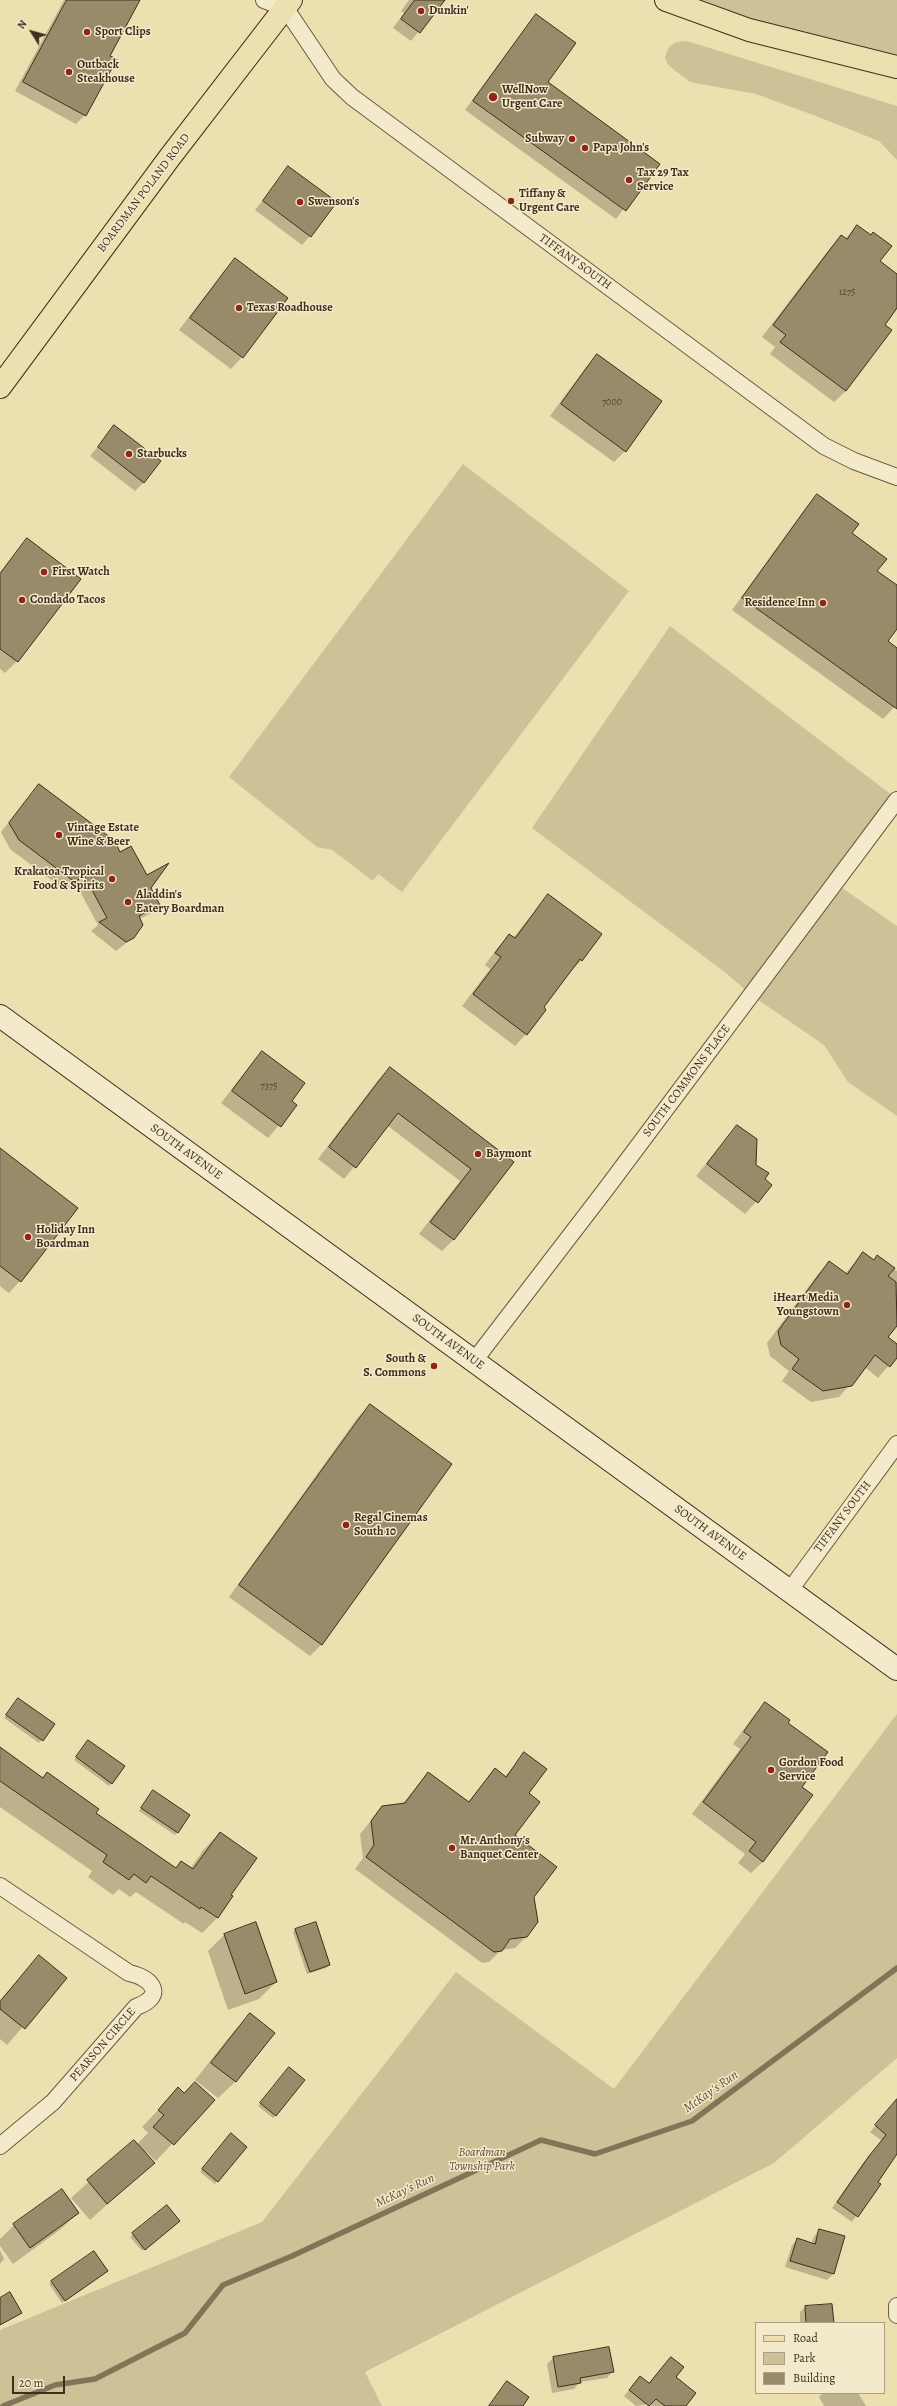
<!DOCTYPE html>
<html>
<head>
<meta charset="utf-8">
<style>
	body { margin:0 }
	#map { position:relative; width:897px; height:2406px; overflow:hidden; background:#ecdfb0; font-family:Alegreya,serif }
	canvas { display:block }
	.legend { position:absolute; left:755px; top:2322px; width:130px; height:72px; box-sizing:border-box; background:#f3eacc; border:1px solid #ab9f86; margin:0; padding:5px 7px; list-style:none; font-size:12px; color:#3f2e1c }
	.legend li { display:flex; align-items:center; gap:8px; height:20px }
	.legend b { width:20px; border:1px solid #ab9f86 }
	.north { position:absolute; left:12px; top:12px; width:40px; height:40px; -webkit-text-stroke:3px #f3eacc; paint-order:stroke; rotate:307deg; font-size:11px; font-weight:700; line-height:16px; text-align:center; color:#3f2e1c }
	.north::after { content:''; display:block; margin:auto; width:14px; height:18px; background:#3f2e1c; clip-path:polygon(50% 0,100% 100%,50% 72%,0 100%) }
	.scale { position:absolute; left:12px; top:2376px; width:53px; height:18px; box-sizing:border-box; border:2px solid #3f2e1c; border-top:0; padding-left:5px; font-size:12px; line-height:14px; white-space:nowrap; color:#3f2e1c; -webkit-text-stroke:3px #f3eacc; paint-order:stroke }
</style>
</head>
<body>
<div id="map">
<canvas width="897" height="2406"></canvas>
<ul class="legend">
<li><b style="height:5px;background:#ecdfb0"></b>Road</li>
<li><b style="height:11px;background:#cfc197"></b>Park</li>
<li><b style="height:11px;background:#998a69"></b>Building</li>
</ul>
<div class="north">N</div>
<div class="scale">20 m</div>
</div>
<script>
const g = document.querySelector('canvas').getContext('2d');
g.lineJoin = 'round';
function paint(path, color) {
  g.fillStyle = color;
  g.fill(path, 'evenodd');
}
function stroke(path, color, width, dash) {
  g.strokeStyle = color;
  g.lineWidth = width;
  g.lineCap = dash ? 'butt' : 'round';
  g.setLineDash(dash || []);
  g.stroke(path);
}
function label(font, color, halo, rows, align = 'center') {
  g.font = font + ' Alegreya,serif';
  g.lineWidth = 3;
  g.setLineDash([]);
  g.textBaseline = 'middle';
  g.strokeStyle = halo;
  g.fillStyle = color;
  for (const [text, x, y, turn = 0] of rows) {
    g.save();
    g.translate(x, y);
    g.rotate((+turn || 0) * Math.PI / 180);
    g.textAlign = isNaN(turn) ? turn : align;
    if (halo) g.strokeText(text, 0, 0);
    g.fillText(text, 0, 0);
    g.restore();
  }
}
paint(new Path2D(`
	M694,0H897V59L794,34Z
	M687,41L897,106V160L879,141L816,116L756,94L690,82L668,65L665,57L669,47L676,42Z
	M463,464L629,591L402,892L378,874L373,881L332,850L317,847L229,777Z
	M670,626L897,799L835,883L897,926V1116L848,1082L824,1045L751,995L726,973L532,828Z
	M897,1714V2058L774,2163L365,2372L382,2406H0V2330L262,2222L456,1972L614,2089Z`), '#cfc197');
paint(new Path2D(`
	M64,0H137L109,56L85,115L76,124L15,91Z
	M409,0H443L411,41L393,28L404,13L401,11Z
	M536,15L546,82L658,164L616,219L465,110L528,24Z
	M288,168L310,236L302,245L255,210Z
	M857,226L879,262L897,275V307L883,325L891,330L846,391L834,402L770,354L775,347L762,337L830,248L841,236L845,239Z
	M235,260L242,357L231,369L179,330L224,271Z
	M598,355L625,451L614,462L550,416L586,367Z
	M114,427L144,482L135,491L90,456Z
	M817,495L851,534L876,571L897,586V627L887,642L897,649V704L883,719L732,610L806,507Z
	M27,540L80,579L17,661L5,673L0,669V572Z
	M39,785L120,853L149,888L158,905L150,914L139,919L133,938L116,951L91,931L98,925L75,882L66,891L10,849L1,832Z
	M548,895L582,960L570,972L542,1008L526,1034L515,1046L462,1006L490,969L485,965L498,947L509,936L513,938Z
	M262,1052L290,1101L296,1105L268,1138L221,1103L251,1064Z
	M390,1068L513,1162L453,1240L442,1251L419,1234L460,1181L388,1126L344,1179L318,1159L378,1080Z
	M737,1126L755,1165L763,1179L771,1185L745,1214L696,1176Z
	M0,1149L20,1281L9,1293L0,1286Z
	M863,1253L873,1261L877,1256L897,1271V1324L887,1337L897,1345V1356L878,1378L865,1367L839,1397L811,1402L782,1381L789,1371L770,1356L767,1343L818,1274L830,1263L845,1274Z
	M370,1406L322,1644L310,1656L229,1597L358,1417Z
	M16,1702L53,1724L39,1743L4,1718Z
	M766,1703L786,1723L801,1788L763,1862L751,1873L738,1863L745,1854L692,1814L740,1749L733,1744L754,1715Z
	M86,1744L111,1783L109,1786L74,1760Z
	M0,1748L43,1778L47,1774L95,1813L175,1869L181,1862L190,1869L204,1849L220,1833L229,1895L232,1896L217,1918L202,1933L185,1922L184,1924L136,1892L130,1897L119,1889L113,1895L88,1877L92,1871L0,1807Z
	M525,1754L527,1793L514,1835L533,1897L527,1936L515,1948L501,1950L489,1962L482,1963L355,1869L363,1858L360,1834L382,1807L402,1804L428,1773L468,1802L495,1770L504,1777Z
	M153,1791L189,1816L175,1835L139,1811Z
	M296,1929L329,1965L326,1968L307,1974L293,1932Z
	M224,1935L276,1982L259,1999L228,2010L208,1951Z
	M39,1956L65,1978L7,2045L0,2039V2000Z
	M250,2015L273,2033L235,2082L218,2098L195,2080L234,2031Z
	M287,2071L276,2115L273,2118L258,2106Z
	M178,2089L184,2094L213,2100L156,2161L145,2151L153,2163L90,2220L71,2198L134,2141L137,2144L148,2133L142,2127Z
	M897,2101V2154L852,2222L832,2208L863,2163L882,2141L870,2132Z
	M228,2137L245,2147L215,2184L200,2172Z
	M62,2190L78,2213L61,2229L13,2264L0,2246V2239L14,2225Z
	M167,2206L176,2223L142,2251L130,2237Z
	M820,2230L844,2237L833,2274L827,2280L785,2267L792,2245L798,2239L811,2244L814,2236Z
	M0,2250L4,2259L0,2264Z
	M107,2271L62,2303L49,2284L52,2281Z
	M0,2299L21,2313L0,2325Z
	M805,2307L833,2323H800V2312Z
	M608,2348L612,2372L607,2378L580,2382L574,2389L552,2393L547,2364L553,2358Z
	M675,2377L685,2406H652L650,2404L636,2406L624,2396L635,2383L649,2384Z
	M823,2393H858L866,2406H824L819,2397Z`), '#0003');
stroke(new Path2D(`
	M3,2406L55,2385L95,2379L185,2333L223,2285L292,2256L541,2140L595,2154L692,2121L897,1968`), '#837457', 5.5);
const building = new Path2D(`
	M67,0H140L110,56L117,59L86,116L23,82Z
	M415,0H445L420,33L401,19Z
	M536,14L576,43L548,82L660,164L626,211L473,101Z
	M288,166L337,202L311,237L263,201Z
	M857,225L871,235L873,232L892,246L880,261L897,274V308L885,325L892,330L846,391L780,342L786,335L773,325L841,235L847,239Z
	M235,258L288,298L243,358L190,318Z
	M597,354L662,401L626,452L561,404Z
	M114,425L161,461L144,483L98,447Z
	M817,494L859,524L852,533L887,559L877,571L897,585V629L888,641L897,648V709L742,598Z
	M27,538L81,579L18,662L0,649V574Z
	M39,784L115,841L120,852L131,846L147,875L169,863L151,888L160,905L139,916L143,925L134,938L126,942L99,922L107,918L83,873L76,883L19,840L9,823Z
	M548,894L602,934L582,961L580,959L544,1007L546,1010L527,1035L473,994L501,957L495,953L509,934L515,938Z
	M262,1051L305,1083L292,1101L297,1105L281,1127L232,1091Z
	M390,1067L514,1162L454,1240L430,1222L471,1169L398,1113L356,1168L329,1147Z
	M737,1125L757,1139L756,1165L769,1173L765,1179L772,1185L758,1203L707,1164Z
	M0,1148L78,1208L21,1282L0,1266Z
	M863,1252L874,1260L877,1255L895,1268L888,1276L896,1282L897,1326L888,1337L897,1344V1358L890,1367L875,1355L852,1386L823,1391L792,1369L799,1359L781,1345L778,1331L829,1261L847,1274Z
	M370,1404L452,1464L322,1645L239,1585Z
	M18,1698L55,1724L43,1741L6,1715Z
	M765,1702L790,1720L788,1723L828,1752L802,1787L813,1795L763,1862L749,1851L756,1842L703,1802L751,1737L744,1732Z
	M88,1740L125,1766L112,1784L76,1757Z
	M0,1747L43,1778L47,1772L99,1809L96,1813L176,1868L181,1861L193,1869L220,1832L257,1858L231,1895L233,1896L218,1918L201,1907L200,1909L151,1876L146,1883L134,1874L129,1880L103,1862L107,1855L0,1781Z
	M524,1752L547,1769L529,1793L540,1802L515,1835L557,1867L534,1897L538,1922L527,1937L510,1939L502,1951L494,1952L366,1857L374,1845L371,1821L382,1806L405,1803L428,1772L469,1802L495,1768L506,1777Z
	M153,1790L190,1815L178,1833L141,1808Z
	M256,1922L277,1982L245,1994L224,1934Z
	M316,1922L330,1965L310,1972L295,1929Z
	M39,1955L67,1978L25,2029L0,2009V2002Z
	M250,2013L275,2033L236,2082L211,2063Z
	M289,2067L305,2080L276,2116L260,2103Z
	M195,2082L215,2100L174,2145L153,2127L164,2115L158,2110L178,2087L184,2093Z
	M897,2099V2154L878,2182L881,2184L858,2217L837,2202L869,2156L886,2135L875,2125Z
	M231,2133L247,2147L218,2182L202,2169Z
	M134,2140L155,2163L107,2204L87,2180Z
	M62,2189L79,2213L30,2248L13,2224Z
	M167,2205L180,2221L145,2250L132,2233Z
	M819,2229L845,2236L834,2274L790,2261L797,2238L815,2244Z
	M94,2251L108,2271L65,2301L51,2281Z
	M10,2292L22,2313L0,2325V2298Z
	M832,2304L834,2323H806L805,2306Z
	M609,2347L614,2372L580,2378L581,2383L558,2387L553,2357Z
	M671,2357L684,2367L676,2377L696,2393L686,2406H665L656,2399L649,2406L629,2390L640,2376L649,2383Z
	M507,2381L529,2397L523,2406H489Z`);
paint(building, '#998a69');
stroke(building, '#3f2e1c', 1);
const street = new Path2D(`
	M264,0L285,8
	M280,0L333,79L352,97L824,446L854,461L897,477
	M474,1361L606,1189L897,800
	M790,1590L897,1444
	M0,1886L129,1973C154,1978 165,1997 136,2007L53,2102L0,2146
	M897,2306V2315`);
const secondary = new Path2D(`
	M0,1016L897,1669`);
const primary = new Path2D(`
	M0,387L170,157L291,0`);
const highway = new Path2D(`
	M666,0L749,30L897,67`);
stroke(street, '#6a5a41', 18);
stroke(secondary, '#3f2e1c', 24);
stroke(primary, '#3f2e1c', 24);
stroke(highway, '#3f2e1c', 24);
stroke(street, '#f3eacc', 16);
stroke(secondary, '#f3eacc', 22);
stroke(primary, '#ecdfb0', 22);
stroke(highway, '#ecdfb0', 22);
for (const [x, y, r, color] of [
	[421,11,4,"#8f2418"],
	[87,32,4,"#8f2418"],
	[69,72,4,"#8f2418"],
	[493,97,5,"#8f2418"],
	[572,139,4,"#8f2418"],
	[585,148,4,"#8f2418"],
	[629,180,4,"#8f2418"],
	[511,201,4,"#8f2418"],
	[300,202,4,"#8f2418"],
	[239,308,4,"#8f2418"],
	[129,454,4,"#8f2418"],
	[44,572,4,"#8f2418"],
	[22,600,4,"#8f2418"],
	[823,603,4,"#8f2418"],
	[59,835,4,"#8f2418"],
	[112,879,4,"#8f2418"],
	[128,902,4,"#8f2418"],
	[478,1154,4,"#8f2418"],
	[28,1237,4,"#8f2418"],
	[847,1305,4,"#8f2418"],
	[434,1366,4,"#8f2418"],
	[346,1525,4,"#8f2418"],
	[771,1770,4,"#8f2418"],
	[452,1848,4,"#8f2418"]
]) {
  const dot = new Path2D();
  dot.arc(x, y, r, 0, 2 * Math.PI);
  g.fillStyle = color;
  g.fill(dot);
  stroke(dot, '#f3eacc', 1.5);
}
label('10px', '#56452f', null, [
	["1275",847,293],
	["7000",612,403],
	["7375",269,1087]
]);
label('bold 12px', '#3f2e1c', '#f3eacc', [
	["Dunkin'",429,11],
	["Sport Clips",95,32],
	["Outback",77,65],
	["Steakhouse",77,79],
	["WellNow",502,90],
	["Urgent Care",502,104],
	["Subway",564,139,"right"],
	["Papa John's",593,148],
	["Tax 29 Tax",637,173],
	["Service",637,187],
	["Tiffany &",519,194],
	["Urgent Care",519,208],
	["Swenson's",308,202],
	["Texas Roadhouse",247,308],
	["Starbucks",137,454],
	["First Watch",52,572],
	["Condado Tacos",30,600],
	["Residence Inn",815,603,"right"],
	["Vintage Estate",67,828],
	["Wine & Beer",67,842],
	["Krakatoa Tropical",104,872,"right"],
	["Food & Spirits",104,886,"right"],
	["Aladdin's",136,895],
	["Eatery Boardman",136,909],
	["Baymont",486,1154],
	["Holiday Inn",36,1230],
	["Boardman",36,1244],
	["iHeart Media",839,1298,"right"],
	["Youngstown",839,1312,"right"],
	["South &",426,1359,"right"],
	["S. Commons",426,1373,"right"],
	["Regal Cinemas",354,1518],
	["South 10",354,1532],
	["Gordon Food",779,1763],
	["Service",779,1777],
	["Mr. Anthony's",460,1841],
	["Banquet Center",460,1855]
], 'left');
label('12px', '#3f2e1c', '#f3eacc', [
	["BOARDMAN POLAND ROAD",144,193,-53],
	["TIFFANY SOUTH",575,262,36],
	["SOUTH COMMONS PLACE",687,1081,-53],
	["SOUTH AVENUE",186,1152,36],
	["SOUTH AVENUE",448,1342,36],
	["TIFFANY SOUTH",843,1517,-53],
	["SOUTH AVENUE",710,1533,36],
	["PEARSON CIRCLE",103,2045,-49]
]);
label('italic 12px', '#5c4b35', '#f3eacc', [
	["Boardman",482,2153],
	["Township Park",482,2167]
]);
label('italic 13px', '#5c4b34', '#f3eacc', [
	["McKay's Run",711,2092,-35],
	["McKay's Run",405,2191,-25]
]);
</script>
</body>
</html>
